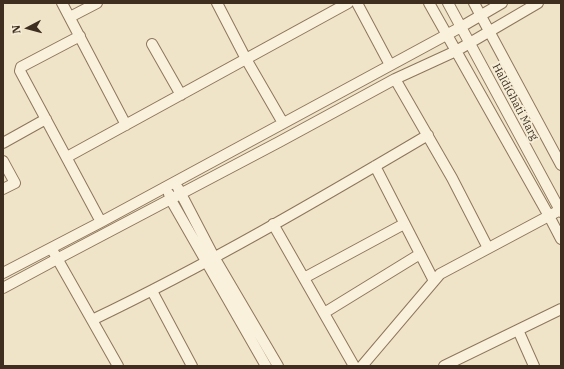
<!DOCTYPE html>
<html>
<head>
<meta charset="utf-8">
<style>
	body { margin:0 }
	#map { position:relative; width:564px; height:369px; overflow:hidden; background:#f0e4c8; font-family:"IBM Plex Serif",serif }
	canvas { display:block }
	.frame { position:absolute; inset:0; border:4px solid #3d2e20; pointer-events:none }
	.north { position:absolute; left:8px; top:8px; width:40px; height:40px; -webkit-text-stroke:3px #f7eed8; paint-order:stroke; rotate:264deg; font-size:11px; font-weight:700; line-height:16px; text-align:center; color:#3d2e20 }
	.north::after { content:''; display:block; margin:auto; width:14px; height:18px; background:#3d2e20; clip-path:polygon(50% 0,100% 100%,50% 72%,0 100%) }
</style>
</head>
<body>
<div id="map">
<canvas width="564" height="369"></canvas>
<div class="frame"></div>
<div class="north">N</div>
</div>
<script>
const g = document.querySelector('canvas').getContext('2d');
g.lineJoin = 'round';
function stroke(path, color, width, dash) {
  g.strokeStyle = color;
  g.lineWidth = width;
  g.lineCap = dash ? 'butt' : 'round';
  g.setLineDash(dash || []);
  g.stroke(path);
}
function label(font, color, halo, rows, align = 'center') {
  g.font = font + ' "IBM Plex Serif",serif';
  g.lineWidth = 4;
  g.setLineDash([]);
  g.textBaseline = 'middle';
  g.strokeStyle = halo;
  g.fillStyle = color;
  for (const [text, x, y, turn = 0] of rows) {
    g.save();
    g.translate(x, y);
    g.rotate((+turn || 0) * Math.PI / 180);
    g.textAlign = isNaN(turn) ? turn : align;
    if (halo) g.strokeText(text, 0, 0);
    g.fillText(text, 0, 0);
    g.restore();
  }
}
const minor = new Path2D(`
	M62,3L126,125
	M217,3L246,59L283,123
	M357,3L390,65
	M429,3L549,216L561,239
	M448,3L561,212
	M474,3L561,165
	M70,17L97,3
	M80,36L21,67L20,71L101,222
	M152,44L181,95
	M395,79L452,178L488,248
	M3,143L46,119
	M67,157L348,3
	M3,161L15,183L3,189
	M375,166L434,281
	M178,188L214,257L278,366
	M169,194L171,200L266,366
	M273,224L354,366
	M54,253L118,366
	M3,273L101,222L461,27L502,3
	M304,278L404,224
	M3,288L57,259L279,142L395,79L456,51L538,3
	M152,291L192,366
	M324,313L420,254
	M92,320C207,265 318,200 428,135
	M518,330L534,366
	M362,366L440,274L560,210
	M444,366L561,309`);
stroke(minor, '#8d765c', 12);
stroke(minor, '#faf1dc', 10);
label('11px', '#3d2e20', '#f7eed8', [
	["HaldiGhati Marg",515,102,62]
]);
</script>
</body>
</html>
